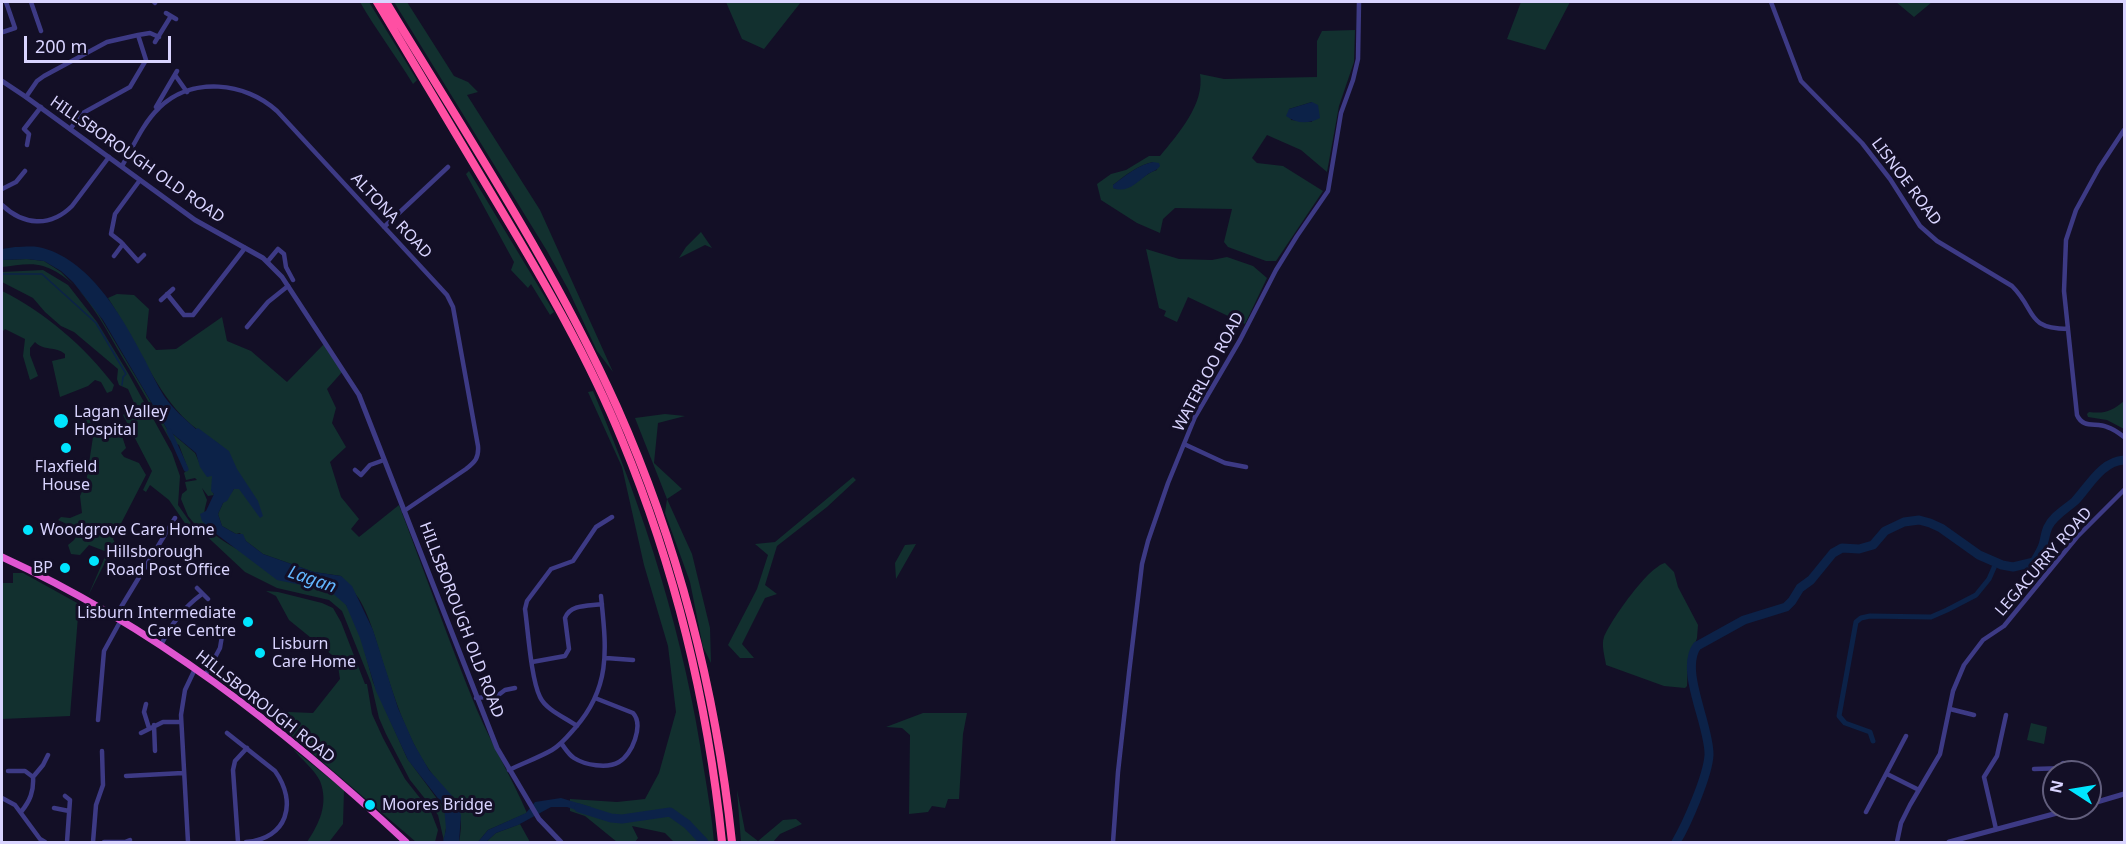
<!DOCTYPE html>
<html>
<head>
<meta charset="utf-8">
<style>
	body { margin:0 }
	#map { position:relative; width:2126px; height:844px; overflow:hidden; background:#130f26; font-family:"Noto Sans",sans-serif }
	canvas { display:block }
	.frame { position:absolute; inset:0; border:3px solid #d9d4ff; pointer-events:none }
	.north { position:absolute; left:2042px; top:760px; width:60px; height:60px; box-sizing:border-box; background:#130f26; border:2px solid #625e7d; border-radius:50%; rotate:282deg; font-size:16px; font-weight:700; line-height:24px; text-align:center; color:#d9d4ff }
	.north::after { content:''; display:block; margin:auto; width:21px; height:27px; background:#00e5ff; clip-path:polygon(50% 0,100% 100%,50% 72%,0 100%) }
	.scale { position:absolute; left:24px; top:36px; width:147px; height:27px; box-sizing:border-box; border:3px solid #d9d4ff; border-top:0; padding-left:8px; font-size:18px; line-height:21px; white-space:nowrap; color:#d9d4ff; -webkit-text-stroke:4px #130f26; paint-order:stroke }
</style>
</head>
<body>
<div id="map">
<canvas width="2126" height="844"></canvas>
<div class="frame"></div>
<div class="north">N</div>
<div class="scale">200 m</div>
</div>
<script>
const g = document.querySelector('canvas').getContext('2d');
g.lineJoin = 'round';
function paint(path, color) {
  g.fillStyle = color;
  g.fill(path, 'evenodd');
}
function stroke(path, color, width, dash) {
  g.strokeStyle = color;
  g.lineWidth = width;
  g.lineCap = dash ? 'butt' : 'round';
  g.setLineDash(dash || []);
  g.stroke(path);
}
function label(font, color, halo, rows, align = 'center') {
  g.font = font + ' "Noto Sans",sans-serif';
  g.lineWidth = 6;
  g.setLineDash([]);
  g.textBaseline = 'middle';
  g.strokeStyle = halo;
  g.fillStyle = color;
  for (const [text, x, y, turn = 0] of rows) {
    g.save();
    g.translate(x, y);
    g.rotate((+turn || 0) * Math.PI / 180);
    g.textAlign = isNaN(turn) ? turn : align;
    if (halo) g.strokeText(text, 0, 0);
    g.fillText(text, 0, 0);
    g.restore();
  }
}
paint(new Path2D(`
	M360,2H369L417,80L413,84C396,56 376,30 360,2Z
	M394,2H407L454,76L468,82L478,92L467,95L540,210L613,372L597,351L568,289L547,251Z
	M726,2H801L764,49L742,39Z
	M1521,2H1570L1545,50L1507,39Z
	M1896,2H1932L1914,17Z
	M1355,30L1354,62L1339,106L1327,172L1301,150L1267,135L1252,158L1257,163L1283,166L1323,191L1276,261H1266L1228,247L1224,242L1232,209L1175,208L1163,219L1160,233L1137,223L1101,200L1097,184L1111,174L1126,170L1149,156H1160C1178,134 1205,104 1200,74L1224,79L1317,77V41L1322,31ZM1312,102V122L1291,120L1289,109ZM1153,162L1157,170C1138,176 1136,191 1113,188V185C1126,175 1138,165 1153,162Z
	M469,171L554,312L550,315L531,284L528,288L511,270L514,262L466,174Z
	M701,232L712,248L705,245L679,258L686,247Z
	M1146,249L1179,259L1212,260L1227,257L1253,266L1267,278L1245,324L1188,297L1177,322L1164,316L1166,311L1159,308Z
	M27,259L44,261L61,272L93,305L167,429L195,453L199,462L213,476L212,491L214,495L208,496L202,488L207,500C205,508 203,514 205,522C213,547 307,580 332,590L344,601L353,617L362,641L373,682L407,758L446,811V828L444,841L438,815L410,780L386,734L379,718L371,683L342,611L329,600L277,588L245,572L198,528L188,516L181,499L182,494L187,490L185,482L197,480L195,478L186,480L184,473L188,469L179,445L170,440C154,411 138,383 121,355C103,324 80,277 43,266C30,262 15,266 2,267V260Z
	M43,270L68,285L97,322L128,373L172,453L180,476L178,505L197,532H191L169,500L150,485L146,492L143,490L152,471L123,415L135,405L128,389L119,385L117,379L118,369L74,332L61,326L45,312L33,298L2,282V272Z
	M2,291C45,312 85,347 114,385L112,391L107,393L101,382L95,380L88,386L60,397L52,361L65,358V354C56,346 43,351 35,342L30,348V355L38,376L30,380L23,356L25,339L5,329L2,332Z
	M117,294L134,295L149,309L146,338L156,350L176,349L222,317L227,341L251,351L287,382L324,344L343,371L327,389L336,408L332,423L346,447L330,462L341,497L359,519L351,529L359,537L399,505C425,573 449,642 477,710C492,745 512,778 527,813L488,830L478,842H459C467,804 450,798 430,771C406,737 394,696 381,657C376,640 371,622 363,606C358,595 348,586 341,576L314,572L263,554L246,541L240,533L236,534L222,526L218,514L223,503L234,489H238C235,438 212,447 182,416C152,384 133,336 108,298Z
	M593,391C645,512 685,639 704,770C708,794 712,818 714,842H674L665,833L632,826L638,838L635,842H617L585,816L570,811V799L617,802L645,799L659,773L676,712L668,646L644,565L622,467L588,392Z
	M2124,401V429L2107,420L2088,417L2087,414L2089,412C2105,414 2112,411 2124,401Z
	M665,414L685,416L658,423L654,463L682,489L667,499L692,554L710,628L711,663L703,647L690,582L665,513L667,499L635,418Z
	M88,416L98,418L101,425L105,423L121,433L126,448L121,453L124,457L139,463L146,475L113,539L115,543L88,596L107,552L89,545L80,555L71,554L68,545L74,540L80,530L58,520L61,517L70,518L82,513L80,496L86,483L93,437L86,420Z
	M853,477L856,480L827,507L777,546L765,585L777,594L765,598L742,644L754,658H740L728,645L757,589L768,555L755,544L775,542Z
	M916,544L896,579L895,563L905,545Z
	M1665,563L1674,572L1678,587L1698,625L1697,638L1688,663L1687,686L1685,688L1664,686L1606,665C1605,657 1601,645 1604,637C1611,620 1648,567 1665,563Z
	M13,573H23L79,604L70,716L2,719V583H13Z
	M266,591L278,592L322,603L333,608L341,622L365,684H367L372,714L383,738L405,779L431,812L438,830L435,842H416L263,711L313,713L340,679L337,659L289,620L276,596Z
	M923,713H967L963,734L959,799H948L945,808L932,806L928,812L909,814L910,735L902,728L886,727Z
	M2031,723L2047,727L2044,744L2027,740Z
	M293,749L344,790L343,824L329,842H307C319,824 329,804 320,781C315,770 301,759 293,749Z
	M737,790L745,831L758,841L783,820L796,819L802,824L780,834L773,842H741Z
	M520,824L530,842H486L496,833Z`), '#12302f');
paint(new Path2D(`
	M1312,102L1318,105L1320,118C1309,124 1297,124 1286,116L1289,109Z
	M1153,162L1159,163L1160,166C1156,171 1153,171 1148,174C1137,182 1127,194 1113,188V185C1125,176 1138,165 1153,162Z
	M15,247C22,247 31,246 38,247C89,257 123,318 145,360C151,372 157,385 164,396C173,409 185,419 196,429L198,428L229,451L237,469L258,501L263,516L260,518L239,489H234L227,501L223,503L218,514L222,526L236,534H243L246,541L263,554L314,572L341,576L352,586L373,630L398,708L414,744L429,770L454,798L461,815L459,842H443L446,829L444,806L408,760L376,691L360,638L346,605L330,591L277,580L215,533L202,521L200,514L206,511L214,494L211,491L212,476L207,477L200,467L196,453L167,429L103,320L73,282L61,271L44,261L27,259L2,260V249Z
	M561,798L591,807L588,814L567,807H551L518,825L496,833L486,842H478L488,830L526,813L535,802Z`), '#0c2248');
stroke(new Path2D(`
	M2,274H42L96,323L126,374L123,377L122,385`), '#0c2248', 1.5);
stroke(new Path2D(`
	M169,431L186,469
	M1873,741L1870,732L1845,723L1839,716L1856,622L1861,618L1870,616L1931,617L1947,610L1976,595L1989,579L1996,563`), '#0c2248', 5);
stroke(new Path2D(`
	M579,808L611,818L622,819L670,812L687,824L704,842
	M1676,842C1687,824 1708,775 1709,755C1710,726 1679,670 1697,646L1744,620L1786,607L1792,601L1800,588L1811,580L1833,553L1842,548L1859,549L1873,545L1885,531L1904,522L1919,520L1930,523L1941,528L1979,555L2002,565L2013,567L2034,562C2037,557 2041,551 2043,545C2045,539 2045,533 2048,527C2053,516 2066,509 2075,501C2089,486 2102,461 2124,460`), '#0c2248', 9);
stroke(new Path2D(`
	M31,2L41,31
	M154,2L155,3
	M1771,2L1801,81L1862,143L1890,179L1920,226L1937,241L2012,286C2037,311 2025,328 2068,329
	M166,13L176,19
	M3,32L15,28L6,2
	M138,35L150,33L159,37
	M155,42L171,16
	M175,75L187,92
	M26,97L37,81L44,76L107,42L138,35L146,60L130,87L83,113L70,129
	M156,107L177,71
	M2124,130L2099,168L2076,210L2066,240L2064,291L2077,415C2083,429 2096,422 2107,427C2114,429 2119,433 2124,437
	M27,145L29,134L24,129L41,107
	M122,166C133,147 143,123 159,108C191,76 246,82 277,111L447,295L453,307L478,446C479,458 475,462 466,469L404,511
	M140,180L115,214L111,234L121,242L138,261L144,255
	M2,189L16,182L25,171
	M2,205C23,225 50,228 72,206L109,157
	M384,227L448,167
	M114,256L123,244
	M268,261L278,249L284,254L286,267L293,280
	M167,294L184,315H193L245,248
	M161,300L173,289
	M247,327L268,302L288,286
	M1184,444L1225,463L1246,467
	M355,470L361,475L370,465L384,460
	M197,588L208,599
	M115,617L175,518
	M161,645C172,623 183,608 202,594
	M606,658L633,660
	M532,662L565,656L569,649L565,618C570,604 589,606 602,604
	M205,676L220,648L222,636L227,629
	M476,698L497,696L505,690L515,688
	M146,704L144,712L149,728
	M1950,709L1974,715
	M98,720L104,651L121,620
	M154,725L155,751
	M577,726C566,718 546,710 540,697C531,679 528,630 525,609L527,601L551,569L573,561L596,527L612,517
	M141,733L163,722H181
	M227,733L275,771C298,803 287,839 246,842
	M561,743C565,748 568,754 574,758C585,765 607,769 619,762C632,755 644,725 633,713L595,698
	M2063,763L2069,772
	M2034,769L2066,768
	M509,770C523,763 538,758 552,750C561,745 568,736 575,728C612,686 606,647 601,596
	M8,771H25L33,777C34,791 30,801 21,812
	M1887,774L1919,790
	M126,776L183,773
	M33,777L43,765L48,755
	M65,796L70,800L67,842
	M2,798L15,805L40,839L45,842
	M54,808L69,811
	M1866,812L1906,736
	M1996,829L1984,777L1997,756L2006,715
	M93,842L96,805L103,785L102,751
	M104,842H125L130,840
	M188,842L181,715L185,690L195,669
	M238,842L233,770L235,761L247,748
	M1113,842L1118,772L1129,673L1142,564L1148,541L1168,483L1195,417L1240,340L1276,270L1297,236L1328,191L1341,113L1353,80L1358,59L1359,2
	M1897,842L1901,823L1910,805L1940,754L1953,691L1964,665L1983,640L2004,626L2077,537L2124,490`), '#3d3a85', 4.5);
stroke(new Path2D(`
	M2,81L26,97L195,220L263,258L282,277L359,395L497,748L539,819L561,842
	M2090,804L2124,794
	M1949,842L2076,808`), '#3d3a85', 5);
stroke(new Path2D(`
	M2,557C153,626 285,729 406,842`), '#e055d1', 7);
stroke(new Path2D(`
	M377,2C418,70 459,139 500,208C545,283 589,359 622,440C675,568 708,705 722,842
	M386,2C466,134 553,265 617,407C678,544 716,693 732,842`), '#ff4fa3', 8);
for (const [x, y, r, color] of [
	[61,421,8,"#00e5ff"],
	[66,448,6,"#00e5ff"],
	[28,530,6,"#00e5ff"],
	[94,561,6,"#00e5ff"],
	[65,568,6,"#00e5ff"],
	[248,622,6,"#00e5ff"],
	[260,653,6,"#00e5ff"],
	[370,805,6,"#00e5ff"]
]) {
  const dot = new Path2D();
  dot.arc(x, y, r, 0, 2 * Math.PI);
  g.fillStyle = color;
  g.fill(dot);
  stroke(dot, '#130f26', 2);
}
label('16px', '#d9d4ff', '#130f26', [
	["HILLSBOROUGH OLD ROAD",137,160,35],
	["LISNOE ROAD",1906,182,53],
	["ALTONA ROAD",391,216,47],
	["WATERLOO ROAD",1209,372,-62],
	["LEGACURRY ROAD",2044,562,-49],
	["HILLSBOROUGH OLD ROAD",461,620,69],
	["HILLSBOROUGH ROAD",265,707,38]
]);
label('16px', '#d9d4ff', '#130f26', [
	["Lagan Valley",74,412],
	["Hospital",74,430],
	["Flaxfield",66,467,"center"],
	["House",66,485,"center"],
	["Woodgrove Care Home",40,530],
	["Hillsborough",106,552],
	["Road Post Office",106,570],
	["BP",53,568,"right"],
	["Lisburn Intermediate",236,613,"right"],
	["Care Centre",236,631,"right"],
	["Lisburn",272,644],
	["Care Home",272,662],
	["Moores Bridge",382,805]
], 'left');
label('italic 18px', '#62b6ff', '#130f26', [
	["Lagan",312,580,19]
]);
</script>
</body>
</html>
